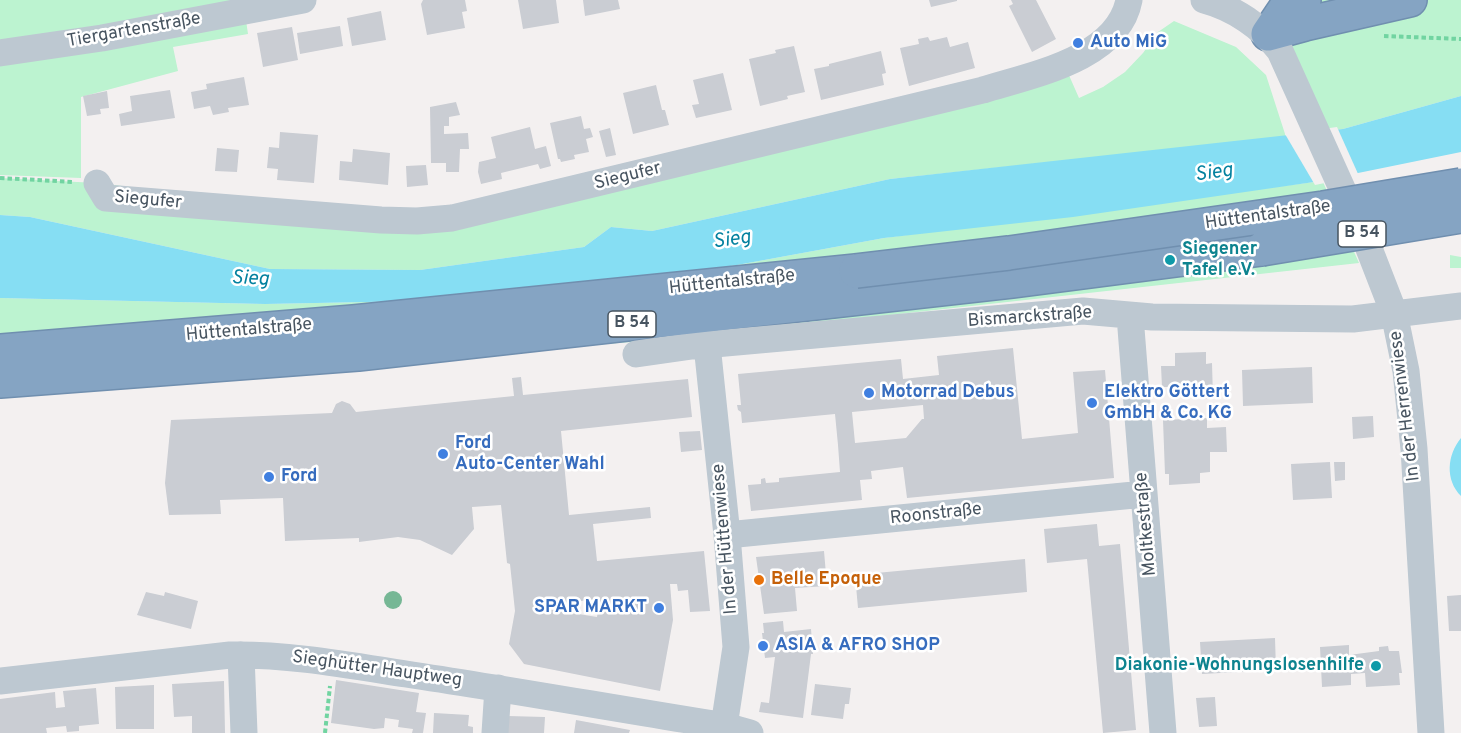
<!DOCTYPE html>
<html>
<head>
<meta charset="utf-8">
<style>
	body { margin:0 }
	canvas { display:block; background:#f3f0f0 }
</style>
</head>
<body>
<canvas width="1461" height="733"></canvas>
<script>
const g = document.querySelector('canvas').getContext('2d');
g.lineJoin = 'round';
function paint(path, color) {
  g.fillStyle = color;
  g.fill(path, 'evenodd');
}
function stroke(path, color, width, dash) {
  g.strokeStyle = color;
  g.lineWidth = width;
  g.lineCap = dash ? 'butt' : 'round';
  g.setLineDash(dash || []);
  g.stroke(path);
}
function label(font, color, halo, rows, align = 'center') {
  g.font = font + ' Overpass,sans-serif';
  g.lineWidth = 5;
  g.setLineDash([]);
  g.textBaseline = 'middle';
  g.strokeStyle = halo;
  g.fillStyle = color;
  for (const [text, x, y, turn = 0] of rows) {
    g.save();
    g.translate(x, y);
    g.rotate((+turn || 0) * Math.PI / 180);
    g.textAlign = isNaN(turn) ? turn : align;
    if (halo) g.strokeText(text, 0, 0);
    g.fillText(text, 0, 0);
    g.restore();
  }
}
paint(new Path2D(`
	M0,0H243L248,34L173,47L178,71L81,97V178L0,175Z
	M1276,0H1461V96L1343,129L1302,135Z
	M1174,21L1236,47L1266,75L1286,137L890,179L652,231L611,227L584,247L420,270L270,269L30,217L0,215V178L97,183L417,221L1064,64L1079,98L1103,87L1125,72L1143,53L1158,32Z
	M1314,182H1323L1359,263L683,338L0,391V298L265,304L517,299L737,265L884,238Z
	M1450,255L1461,257V268H1450Z`), '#bcf3d0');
paint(new Path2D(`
	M1461,96V152L1314,182L1073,217L884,238L737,265L517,299L265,304L0,298V215L30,217L270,269L420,270L584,247L611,227L652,231L890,179L1343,129Z
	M1461,438V496C1445,480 1447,455 1461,438Z`), '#86def3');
paint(new Path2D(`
	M1337,127L1359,176L1315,185L1285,134Z`), '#f3f0f0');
paint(new Path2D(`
	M423,0H465L467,11L462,12L465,28L427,35L421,4Z
	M518,0H556L559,23L523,29Z
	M583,0H618L620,9L585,16Z
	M929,0H957V1L931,7Z
	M1011,0H1036L1056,39L1032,52L1009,6L1013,4Z
	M381,11L386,40L352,46L347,18Z
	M340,26L343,46L300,54L297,33Z
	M292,27L298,60L263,67L257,33Z
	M928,37L930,41L947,37L950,47L968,42L975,68L909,86L900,48L919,44L918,39Z
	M794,46L805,92L787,96L788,99L760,106L749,59L776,53L775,50Z
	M881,51L886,73L882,74L884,85L821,100L814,69L829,66V64Z
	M723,73L732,110L696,118L692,105L699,104L693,80Z
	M244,77L249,105L228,108L229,112L213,115L210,106L194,109L191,92L207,89L206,84Z
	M656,85L662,110H665L669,125L633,134L623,93Z
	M170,90L175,118L121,126L119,114L132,111L130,96Z
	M107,91L109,108L100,109L101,114L87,116L83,96Z
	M456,102L460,115L449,117V126H444V134L468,133L469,149H460L459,172H446V163H431L430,107Z
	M581,116L584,129L590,128L593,137L586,139L589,152L574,155L575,159L561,162L560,159H558L550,123Z
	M530,127L535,149L546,146L551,166L540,169L538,164L501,173L502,179L481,184L478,172L479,162L496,158L491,137Z
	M610,128L616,155L606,157L599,131Z
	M280,132L318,135L314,183L277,180L278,169L267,168L269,147L279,148Z
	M217,148L239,150L237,172L215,171Z
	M353,149L390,153L388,185L339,180L340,161L352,162Z
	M426,165L428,185L407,187L406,166Z
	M1013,348L1022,439L1078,433L1073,372L1105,370L1114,478L907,498L903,467L871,471L872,479L860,480L862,500L751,511L748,485L761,484V479L765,478L766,483L779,482V478L840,472L838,445L835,414L742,423L741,412L738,410L737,405H741L738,374L901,359L903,379L939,375L937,356ZM923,405L924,419H922L906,438L855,443L852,412Z
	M1206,352V364L1212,363L1213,398L1201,399V387H1162L1161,366H1175V353Z
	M1312,367L1313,403L1243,406L1242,370Z
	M521,377L523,395L688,379L692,417L561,431L569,515L650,507L651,518L593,524L597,561L704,551L710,611L690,612L688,590L678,591L677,584H670L673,620L660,691L524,664L509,644L515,611L510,564L507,563L501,505L472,507L474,529L452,555L420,540L398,537L359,542V538L285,541L283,498L220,500L221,514L169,515L165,483L171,420L332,413L336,404L342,401L350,404L356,412L514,396L512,378ZM600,599L597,617L542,608V605Z
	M1373,416L1374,437L1353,439L1352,417Z
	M1207,418V428L1226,427L1227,452H1210V472L1200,473V483L1169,485V474H1165L1163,420Z
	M700,431L702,450L681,452L679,432Z
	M1330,462L1332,498L1293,500L1291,464Z
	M1334,462H1345V480L1335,481Z
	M1097,524L1099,546L1120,544L1136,730L1103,733L1087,559L1047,563L1044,529Z
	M824,551L827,586L795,588L797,611L764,614L756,557Z
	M1025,559L1027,592L858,608L855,575Z
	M146,592L164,596L165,592L198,601L191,629L137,615Z
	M1461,595V631H1449L1447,596Z
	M783,621L784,632L811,629L813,654H811L803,718L759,712L761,702L769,703L775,657L765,658L762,633H764L763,623Z
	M1275,638L1276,670L1202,674L1200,642Z
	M1349,645V655L1379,651V647L1388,646L1389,651H1399L1402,673H1399L1400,685L1366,687L1365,673L1351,674V685L1322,687L1320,647Z
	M336,680L419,693L416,712L426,713L423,733H412L413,729L398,727L399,720L385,718L384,728L374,729L331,723Z
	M224,681L225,733H192V716L174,717L172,684Z
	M815,684L851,688L849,704H845L843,719L811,715Z
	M154,685V729H116L115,687Z
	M96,688L99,724L79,726V731L67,732L66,726L46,728L47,733H0V699L55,692L56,708L65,707L63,691Z
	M1215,697L1217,726L1199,727L1196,698Z
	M434,713L469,715L468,726L473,727V733H433Z
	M508,716L545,717L544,733H507Z
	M576,720L630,730L629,733H574Z`), '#cacdd3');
const highway = new Path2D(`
	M1268,34L1305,24L1410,0
	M1268,34L1289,3L1304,0
	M0,351L353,322L856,271
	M0,381L358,354L1012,281L1262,249`);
stroke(highway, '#708faf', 36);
stroke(new Path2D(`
	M1384,36L1461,39
	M0,178L74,182
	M325,733L330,686`), '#71d4a1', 4, [4.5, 3]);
stroke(new Path2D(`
	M1204,0C1234,8 1262,27 1280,51L1368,246L1394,313L1406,371L1414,449L1431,733
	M0,53L102,38L303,0
	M97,183L106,198L381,220L417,221L452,218L983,90C1031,75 1118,59 1129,0
	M1130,316L1163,733
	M707,345L727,535L736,647L723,733
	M636,354L692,346L1083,311L1152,317L1353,319L1461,306
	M727,535L1144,494
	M241,655L244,733
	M0,681L230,655C289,654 348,665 406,674C512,690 618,709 725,726L750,733
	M495,733L498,688`), '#bdc8d1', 27);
stroke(highway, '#85a4c3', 33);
const highwayBridge = new Path2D(`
	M1262,249L1461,216
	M856,271L1009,253L1323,208L1461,185`);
stroke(highwayBridge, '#708faf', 36, []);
stroke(highwayBridge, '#85a4c3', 33);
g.fillStyle = '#76b795';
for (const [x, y] of [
	[393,600]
]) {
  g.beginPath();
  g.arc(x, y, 9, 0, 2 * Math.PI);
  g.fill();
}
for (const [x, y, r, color] of [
	[1078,43,6,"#3f7fe0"],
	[1170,260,6,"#0f9aa8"],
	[869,393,6,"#3f7fe0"],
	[1092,403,6,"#3f7fe0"],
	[443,454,6,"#3f7fe0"],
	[269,477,6,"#3f7fe0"],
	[759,580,6,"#e8710a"],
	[659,608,6,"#3f7fe0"],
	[763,646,6,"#3f7fe0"],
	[1376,666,6,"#0f9aa8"]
]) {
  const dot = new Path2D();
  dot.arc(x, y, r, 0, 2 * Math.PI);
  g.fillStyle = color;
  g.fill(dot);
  stroke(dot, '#fff', 2);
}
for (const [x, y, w] of [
	[1362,234,48],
	[632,324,48]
]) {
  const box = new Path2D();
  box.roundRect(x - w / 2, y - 13, w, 26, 4.5);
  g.fillStyle = '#fff';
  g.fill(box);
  stroke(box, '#475460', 1.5);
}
label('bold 16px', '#475460', null, [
	["B 54",1362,234],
	["B 54",632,324]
]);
label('18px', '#475460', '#fff', [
	["Tiergartenstraße",134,31,-10],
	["Siegufer",628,177,-14],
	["Siegufer",148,201,5],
	["Hüttentalstraße",1268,216,-8],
	["Hüttentalstraße",732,283,-6],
	["Bismarckstraße",1030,318,-4],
	["Hüttentalstraße",249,331,-5],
	["In der Herrenwiese",1406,406,-97],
	["Roonstraße",936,515,-6],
	["Moltkestraße",1147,524,-95],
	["In der Hüttenwiese",726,539,-95],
	["Sieghütter Hauptweg",377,670,8]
]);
label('bold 18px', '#366cbe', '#fff', [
	["Auto MiG",1090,43],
	["Motorrad Debus",881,393],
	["Elektro Göttert",1104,393],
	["GmbH & Co. KG",1104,414],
	["Ford",455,444],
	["Auto-Center Wahl",455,465],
	["Ford",281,477],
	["SPAR MARKT",647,608,"right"],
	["ASIA & AFRO SHOP",775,646]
], 'left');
label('bold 18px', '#0d838f', '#fff', [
	["Siegener",1182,250],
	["Tafel e.V.",1182,271],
	["Diakonie-Wohnungslosenhilfe",1364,666,"right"]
], 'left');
label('bold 18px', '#c56008', '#fff', [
	["Belle Epoque",771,580]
], 'left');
label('italic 20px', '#03819f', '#fff', [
	["Sieg",1214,174,-8],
	["Sieg",732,241,-8],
	["Sieg",250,280,3]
]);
</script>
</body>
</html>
